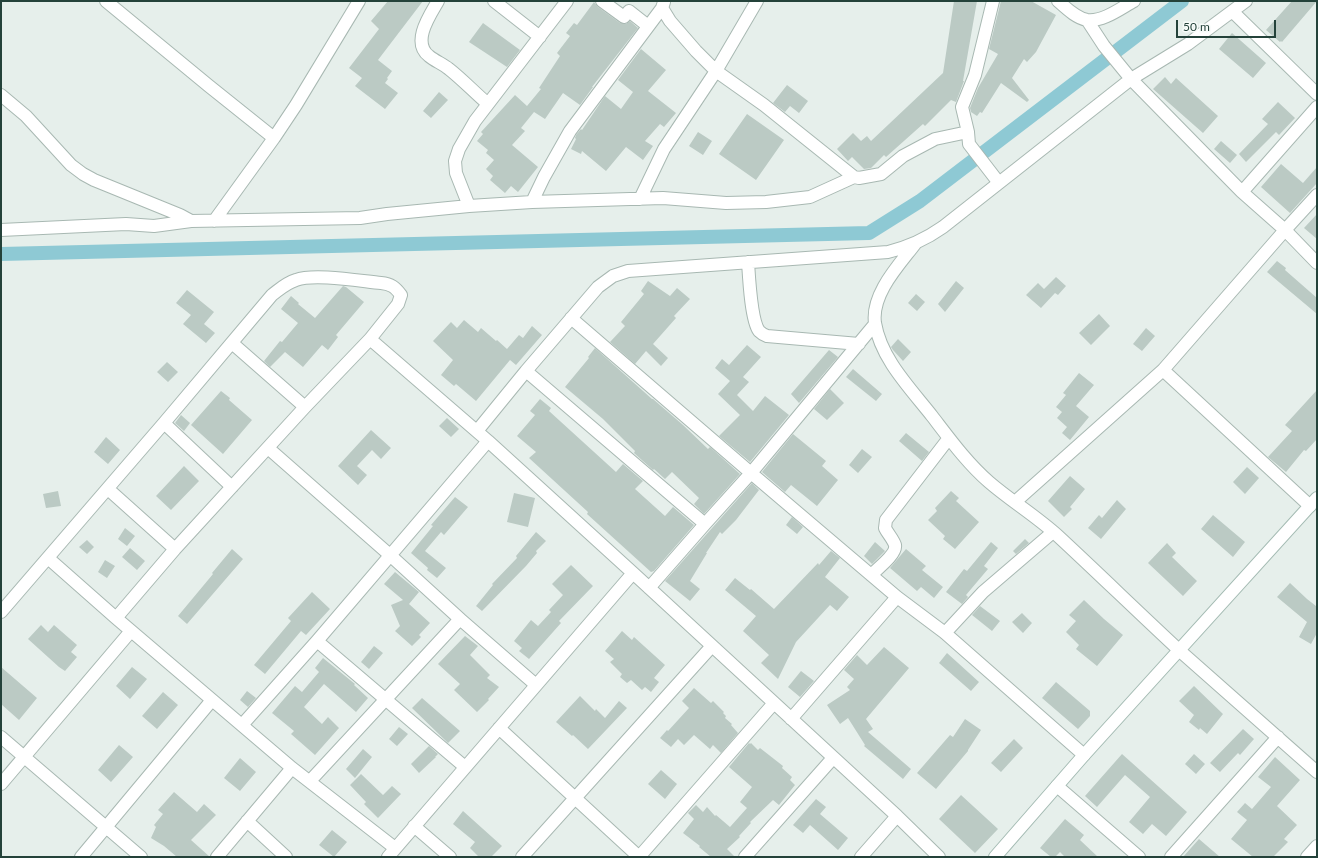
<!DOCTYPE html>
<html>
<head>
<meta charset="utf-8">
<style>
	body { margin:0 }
	#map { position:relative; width:1318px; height:858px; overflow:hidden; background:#e6efeb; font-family:Lato,sans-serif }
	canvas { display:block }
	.frame { position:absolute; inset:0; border:2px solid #24423a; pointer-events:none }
	.scale { position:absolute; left:1176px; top:20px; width:100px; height:18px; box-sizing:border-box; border:2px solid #24423a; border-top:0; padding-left:5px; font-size:12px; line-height:14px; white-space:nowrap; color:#24423a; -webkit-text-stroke:3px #f7fbf9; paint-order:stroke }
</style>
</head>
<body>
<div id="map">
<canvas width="1318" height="858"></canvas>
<div class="frame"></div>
<div class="scale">50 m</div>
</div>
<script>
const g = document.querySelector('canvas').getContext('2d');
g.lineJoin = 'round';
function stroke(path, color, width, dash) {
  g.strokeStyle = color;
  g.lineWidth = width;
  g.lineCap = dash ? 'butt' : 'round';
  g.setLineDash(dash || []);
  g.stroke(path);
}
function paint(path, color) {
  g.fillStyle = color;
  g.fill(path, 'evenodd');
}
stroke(new Path2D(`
	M1,254L869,233L920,201L1182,1`), '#8ec9d4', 14);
paint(new Path2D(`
	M388,1H423L378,60L392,71L387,78L388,79L385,83L398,93L385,109L355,86L362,78L349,68L379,29L371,21Z
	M954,1H977L963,81H964L956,102L951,100L925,126L923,124L886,157L884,155L871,168L864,169L852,157L848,161L837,149L853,133L861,141L867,136L871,141L943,73Z
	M1001,1H1031L1056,15L1036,52L1027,62L1024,59L1012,78L1029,100L1027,102L1001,83L982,113L980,112L977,116L971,112L970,108L978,88L998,54L989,49Z
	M1292,1H1317L1282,42L1281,41L1280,42L1266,30Z
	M594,2L598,7L620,23L626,24L630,21L638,28L592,87H593L580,105L563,93L545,119L534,112L521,128L525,131L512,145L538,167L518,192L511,186L505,193L490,180L493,176L486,169L494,160L486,153L488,150L477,141L483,134L481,132L515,95L527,106L541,89L539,88L560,56L557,53L570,36L566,33L574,23L577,25Z
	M483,23L520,50L507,67L469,42Z
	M1232,33L1266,63L1253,78L1219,49Z
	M641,49L666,70L648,91L676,113L664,127L660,124L645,141L653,146L643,160L626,147L606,171L582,151L581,154L571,149L576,139L575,138L576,135L581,129L582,130L605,96L621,109L633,92L618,80Z
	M1165,77L1171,84L1176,78L1218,116L1203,133L1153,89Z
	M787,85L808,101L799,113L790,106L785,112L773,103Z
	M439,92L448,100L431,118L423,111Z
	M1278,102L1295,118L1279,135L1276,132L1246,162L1239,154L1268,124L1262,119Z
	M747,114L784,140L756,180L719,154Z
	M698,132L712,141L703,155L689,146Z
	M1221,141L1237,155L1230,163L1214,149Z
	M1281,164L1303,183L1317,167V183L1290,213L1261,187Z
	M1317,214V239L1304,228Z
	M1277,261L1286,268L1285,270L1317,298V314L1267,272Z
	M1056,277L1066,286L1058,295L1055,293L1041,308L1026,295L1038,283L1044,289Z
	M648,281L670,296L677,288L690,299L674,316L676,318L653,344L668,358L661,366L646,351L635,364L610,342L625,326L621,322L644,294L641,291Z
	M956,281L964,288L945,312L938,304Z
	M343,286L346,287L364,302L336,335L338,337L328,350L322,345L303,367L285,352L270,367L264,361L280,341L282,342L298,323L281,309L291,296L299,303L298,304L315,318Z
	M187,290L214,312L204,324L215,333L206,343L183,324L191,315L176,303Z
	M916,294L925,302L917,311L908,303Z
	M1099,314L1110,326L1091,345L1079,333Z
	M464,320L478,332L481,328L496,341L497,340L507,349L519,335L523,338L532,326L542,335L516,365L510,360L476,401L456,384L454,386L441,375L453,360L433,341L451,322L457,328Z
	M1146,328L1155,336L1142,351L1133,344Z
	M898,339L911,352L903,361L893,350L891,347Z
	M747,345L761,357L743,377L749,382L737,395L753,411L765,396L789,415L750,462L719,436L740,415L718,394L730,381L715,368L722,359L729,365Z
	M595,348L652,399H653L683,425L708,449L710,447L740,474L704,514L694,504L699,498L672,472L665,479L654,469L653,470L634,453L635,451L603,419L565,387L589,358L588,357Z
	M829,350L838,357L799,403L791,394Z
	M167,362L178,372L168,382L157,372Z
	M853,369L882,394L876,401L846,377Z
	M1079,373L1094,385L1076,406L1089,417L1070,440L1062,433L1067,427L1057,418L1062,412L1056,407L1066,395L1063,393Z
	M830,389L844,403L827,420L814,409Z
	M1317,390V439L1306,451L1304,450L1286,472L1268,457L1292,431L1285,425Z
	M221,391L230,398L229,400L252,420L223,454L191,425Z
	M540,399L551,408L549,411L616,472L623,464L643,481L635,489L665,516L673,507L694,525L654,571L651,572L587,514L588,512L529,458L536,452L517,436L535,415L530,411Z
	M181,415L190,423L184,431L175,423Z
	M447,418L459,429L451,437L439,426Z
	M371,430L391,448L381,459L372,450L357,466L367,475L358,485L338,466Z
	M906,433L929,452L922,461L899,441Z
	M793,434L826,461L822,466L838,480L817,506L791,485L785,492L762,472Z
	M106,437L120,450L108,464L94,452Z
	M862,449L872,457L858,473L849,465Z
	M184,466L199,481L171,510L156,496Z
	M1247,467L1259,478L1245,494L1233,482Z
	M1070,476L1085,489L1070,507L1072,509L1064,517L1048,501Z
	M752,483L759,490L736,520L722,534L720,532L706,553H707L690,581L700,589L690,601L665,581Z
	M58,491L61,506L46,508L43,494Z
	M951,491L959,498L956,501L979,522L955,549L943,539L945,536L928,520L937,511L935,508Z
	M514,493L535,498L528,527L507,522Z
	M455,497L468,507L444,535L441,532L425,551L446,568L437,578L427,570L428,568L411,553L433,526L431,525Z
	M1117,500L1126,509L1101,539L1088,528L1099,515L1102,518Z
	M1213,515L1245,542L1233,557L1201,529Z
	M792,517L803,527L797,534L786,525Z
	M125,528L135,536L127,546L118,539Z
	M536,532L546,541L536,551L537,553L526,566L482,611L476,606L493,585L492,584L517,558L516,556Z
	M1025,539L1029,543L1016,554L1013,551Z
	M87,540L94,547L87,554L79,547Z
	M875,542L885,551L872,564L864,556Z
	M991,542L998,548L984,566L988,569L966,595L968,597L962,604L946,592L964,569L967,571Z
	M1167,543L1176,553L1172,557L1197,581L1183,596L1148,563Z
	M130,548L145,561L137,570L122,557Z
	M232,549L243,559L187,624L178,616L213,574L212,573Z
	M906,549L926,566L922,570L943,587L934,598L921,587L917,591L890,568Z
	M831,551L840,558L825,577L849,597L837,611L830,605L796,642L778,679L761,663L769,655L743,631L756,616L725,590L735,578L750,590L751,589L774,609L818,563L819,565Z
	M105,560L115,566L107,578L98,572Z
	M571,565L593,586L559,621L561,623L529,659L519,651L522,648L514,641L531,620L538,626L551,612L549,610L563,595L552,584Z
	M395,572L419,592L409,604L430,623L419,635L421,637L412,646L395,631L400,626L391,605L403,600L384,584Z
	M1290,583L1307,599L1316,606L1317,604V633L1311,644L1299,637L1307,622L1277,597Z
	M312,592L330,609L306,635L301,631L265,674L254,665L291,621L288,618Z
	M1084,600L1104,619L1123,635L1097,666L1076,649L1079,645L1066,632L1076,621L1069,615Z
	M980,606L1000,621L992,631L972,615Z
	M1022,613L1032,623L1023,633L1012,622Z
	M41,625L48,632L54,625L77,645L71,652L77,657L65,671L59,667L28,639Z
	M622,631L632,640L634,637L665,665L654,678L659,682L651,692L645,687L642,690L631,680L627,683L620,677L622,674L610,662L614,659L605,651Z
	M465,636L478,646L470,655L490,675L487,678L499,687L488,699L489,700L477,712L454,690L460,684L438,664Z
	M374,646L383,653L369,669L361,662Z
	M884,647L909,668L866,719L873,729L868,732L911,769L903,779L864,746L865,745L848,718L840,724L827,705L850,690L847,687L854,679L844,670L857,655L867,665Z
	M947,653L979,682L971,691L939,663Z
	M323,658L355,684L354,685L368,698L356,712L324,684L304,707L322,724L328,717L339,728L315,755L291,734L294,731L272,713L295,686L302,692L319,672L315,668Z
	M1,667L37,698L19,720L1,704Z
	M132,667L147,679L130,699L116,686Z
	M801,671L814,681L800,697L788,687Z
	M1056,682L1090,711V716L1078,729L1042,698Z
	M1194,686L1223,714L1207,734L1200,728L1199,730L1189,722L1194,715L1179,701Z
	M694,688L711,703L713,701L724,712L723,713L726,716L725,718L732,724L731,725L738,733L721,753L713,745L710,749L694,735L684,745L678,739L671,747L660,738L667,730L668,731L689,708L682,701Z
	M247,691L256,698L248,707L240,700Z
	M163,692L178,705L157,729L142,716Z
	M580,696L595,711L596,709L605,718L619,701L627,708L588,749L573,735L572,736L556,722Z
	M422,698L460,731L448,743L412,708Z
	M965,719L981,730L968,750V751L936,789L917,773L950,735L953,737Z
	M399,727L408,734L397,746L389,739Z
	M1243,729L1254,739L1240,755L1238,753L1220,772L1210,763Z
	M1014,739L1023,748L1001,772L991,763Z
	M749,743L750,744L751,743L758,750L760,748L783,766L782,768L792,777L790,780L795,785L779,805L773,800L750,822L751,823L739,836L740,837L727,849L735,857H711L699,847L700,846L683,833L694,819L688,813L696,805L703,812L707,807L715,816L716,815L730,827L747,808L740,802L752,787L729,767Z
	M119,745L133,757L111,782L98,770Z
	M429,746L438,754L435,757H436L419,773L411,764Z
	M363,749L372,757L355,778L346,769Z
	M1122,754L1187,812L1166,836L1152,824L1143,834L1129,822L1150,797L1125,775L1097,807L1085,796Z
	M1194,754L1205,764L1196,774L1185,764Z
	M1275,757L1300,780L1277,806L1297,825L1284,839L1288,842L1273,857H1253L1231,839L1247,820L1237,812L1245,803L1252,809L1271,787L1258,777Z
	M240,758L256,772L240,791L224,778Z
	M661,770L677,784L665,799L648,784Z
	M361,774L383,795L392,786L401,794L378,818L364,804L366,802L350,785Z
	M174,792L197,812L204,804L216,815L191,840L210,857H177L164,846L151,838L156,827L154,825L163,814L158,810Z
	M961,795L998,829L975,853L939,819Z
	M816,799L826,807L820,814L848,838L838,850L810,825L803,833L793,825Z
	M463,811L502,846L491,857H479L470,848L475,842L453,824Z
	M1065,819L1084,835L1080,840L1098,857H1065L1060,852L1055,857H1051L1040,848Z
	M332,830L347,842L334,857L319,845Z
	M1199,839L1220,857H1183Z`), '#bbcac4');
const street = new Path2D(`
	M106,1L209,86L274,138
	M438,1C430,15 411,42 429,56C435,61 443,64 449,69C463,80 475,93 488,104
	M494,1L540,37
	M602,1L624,17L629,11L648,26
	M993,1L975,75L962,107L968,132L969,144L999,183
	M1058,1C1066,8 1076,18 1087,20C1103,22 1121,8 1134,1
	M662,8L670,21L696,51L716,71L764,105L854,177
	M1233,12L1317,94
	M1087,20L1104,46L1131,79L1242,192L1285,230L1317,263
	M1,95L26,116L71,165L83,174L94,180L180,215L191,221
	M1242,192L1317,107
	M640,199L664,149L716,71L757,1
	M532,202L544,177L570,131L662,8L664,2
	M469,206L456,173L455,161L459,149L475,121L567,1
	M214,221L274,138L296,105L359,1
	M1,230L126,224L154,226L191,221L360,218L387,214L469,206L532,202L663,198L726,203L766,202L810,197L854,177L859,178L881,174L903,156L935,139L968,132
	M915,244C899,265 871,294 875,323C881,359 910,388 932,416C949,438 967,463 989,482C1011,501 1036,516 1058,536C1099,574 1139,613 1180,651C1226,692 1272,732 1317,772
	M748,262C749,277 751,320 759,331C762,334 764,335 767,336L859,344
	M571,318L751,473L897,597L945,633L1084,755
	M370,339L488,441L633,573L897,816L939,857
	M232,343L305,407
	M1163,370L1310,506
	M526,371L705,524
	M164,423L232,487
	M477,431L526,371L598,287L613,276L628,271L888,252C909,247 926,239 943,227L1131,79L1188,44L1246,1
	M268,448L391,556L460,619L536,685
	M108,489L175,549
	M1015,502L1163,370L1285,230L1317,195
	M48,558L116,618L292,768L395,848
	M871,575C877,569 897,554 895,545C893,539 888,534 885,528L886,520L949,438
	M649,588L705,524L751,473L875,324
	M1,612L164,423L272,295C280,289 286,283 296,280C314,273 360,281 381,283C391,284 395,287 401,295L398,304L370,339L305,407L175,549L116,618
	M945,633L983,592L1053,532
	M317,641L465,767
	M791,719L897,597
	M242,725L317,641L488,441
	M499,728L639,857
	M1,737L141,857
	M310,781L460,619
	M1,784L131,631
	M1057,786L1139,857
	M247,821L286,857
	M414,826L450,857
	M81,857L212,700
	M217,857L292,768
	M388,857L633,573
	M522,857L712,646
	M639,857L774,703
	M745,857L833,758
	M861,857L897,816
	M1171,857L1278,737
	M1307,857L1317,846`);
const secondary = new Path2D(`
	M995,857L1084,755L1317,498`);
stroke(street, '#a8b8b2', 14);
stroke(secondary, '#a4bbb3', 14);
stroke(street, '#fff', 12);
stroke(secondary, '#fff', 12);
</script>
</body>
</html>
